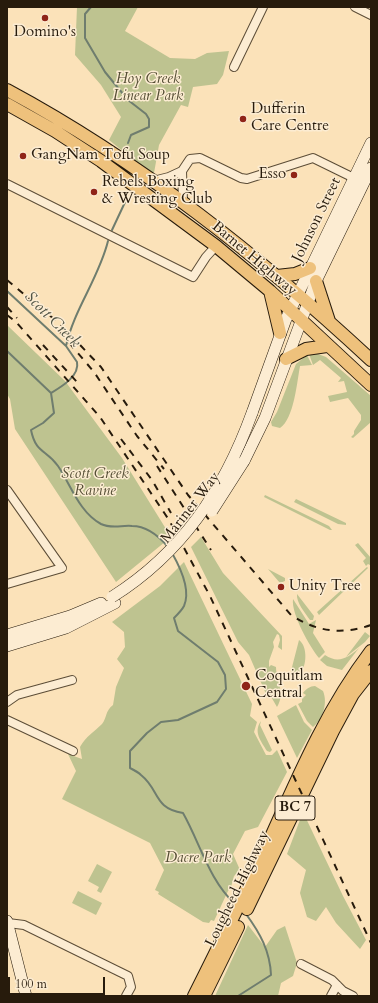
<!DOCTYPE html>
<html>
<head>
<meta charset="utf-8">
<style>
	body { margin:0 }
	#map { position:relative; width:378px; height:1003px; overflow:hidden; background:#fbe2b9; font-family:Cardo,serif }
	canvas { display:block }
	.frame { position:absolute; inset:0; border:8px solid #271b0c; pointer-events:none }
	.scale { position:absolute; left:8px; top:977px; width:97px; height:18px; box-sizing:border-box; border:2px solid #271b0c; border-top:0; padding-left:5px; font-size:12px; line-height:14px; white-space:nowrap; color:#271b0c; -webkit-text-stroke:3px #fcecd2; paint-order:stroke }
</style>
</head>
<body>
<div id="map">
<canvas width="378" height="1003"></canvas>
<div class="frame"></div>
<div class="scale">100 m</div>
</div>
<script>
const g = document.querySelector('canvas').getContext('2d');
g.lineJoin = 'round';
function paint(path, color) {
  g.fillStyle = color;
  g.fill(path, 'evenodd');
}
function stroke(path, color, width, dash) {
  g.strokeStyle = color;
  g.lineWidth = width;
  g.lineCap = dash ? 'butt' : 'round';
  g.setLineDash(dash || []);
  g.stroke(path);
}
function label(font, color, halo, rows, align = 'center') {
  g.font = font + ' Cardo,serif';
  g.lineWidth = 3;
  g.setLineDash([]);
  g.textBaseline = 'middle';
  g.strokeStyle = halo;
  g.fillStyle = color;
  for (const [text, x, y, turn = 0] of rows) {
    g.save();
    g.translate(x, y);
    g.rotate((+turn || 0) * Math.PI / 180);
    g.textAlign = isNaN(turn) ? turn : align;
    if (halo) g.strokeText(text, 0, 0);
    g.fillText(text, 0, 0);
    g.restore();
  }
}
paint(new Path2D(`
	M77,7H138L125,31L170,58L195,59L207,53L229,51L223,75L217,84L193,87L188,107L181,105L159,145L154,173L140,165L109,140L121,117L101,85L75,55Z
	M7,325L65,381L122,458L171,537L116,582L15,429L10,399L7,394Z
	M309,354H318L326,357L371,396V422L353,438L351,437L354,434V431L361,420V415L348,398L330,402L328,396L347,392L344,381L338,382L341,378L320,360L313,365Z
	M307,355L312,365L300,366C297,382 294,419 280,428L272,426L271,422L277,412L296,364Z
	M265,495L329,526L332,530H330L264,497Z
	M296,499L346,523V525L338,524L294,502Z
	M201,537L223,573L282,636V650L278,647L280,640L279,635L277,634L273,642L274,647L269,661V667L271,665L276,667C276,681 286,693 277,707L270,695L266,694L249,655L238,642L191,547Z
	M358,543L371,558L370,565L368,564L366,566L363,561L366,558L355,545Z
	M184,562L252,704L250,716L257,722L254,732L266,755H272L277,750L287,772L258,827L245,831L233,854L240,870L234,876L231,887L228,891L214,921L211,920L209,923L203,922L158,894L159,892L155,890L164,870L150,843L62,799L76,771L68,754L82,759L80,747C86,736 94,732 102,724C107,718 105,711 113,705L116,687L124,668L117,659L125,647L124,632L112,622L160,586Z
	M367,567L368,568L319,615L317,612Z
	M268,569L285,578V581L280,583Z
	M297,594L314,616L313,620H310C305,613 296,602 297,594Z
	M293,599L309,624L316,620L313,633L325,652L319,658C310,647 291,614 293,599Z
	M365,632L370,636L365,642L346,657Z
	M299,640C307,646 307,662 302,671L296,676L291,671Z
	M359,648L342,670L327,666L320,660L325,655C338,664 348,658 359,648Z
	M315,686L323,691C328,703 323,719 313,727L307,721L298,704L302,702V696L304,697L306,695L303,693C306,689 310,686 315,686Z
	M296,705L304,722L312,730L297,758L277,716Z
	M261,721L260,725L272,750L270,752L267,751C261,741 253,732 261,721Z
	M303,812L343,896L366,940L360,949L336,923L326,907L316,921L307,917L300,893L306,870L287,854Z
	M97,864L112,872L101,893L97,891L99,887L88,881Z
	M78,891L102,903L96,915L72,903Z
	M248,925L265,947L277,930L285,926L297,963L293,976L281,983L278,996H215Z`), '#bec390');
stroke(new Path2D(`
	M91,7L85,14V38L105,72L128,100L146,114L149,119V127L131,135L128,143
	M112,230L127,198V193
	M7,291L66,346L77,362C80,376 61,387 51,393
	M66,346C74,309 99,278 108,241
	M7,351L51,393
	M51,393L54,413L43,423L31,430C36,454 46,449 58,466C71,485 79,512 101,524C111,529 122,525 132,526C147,526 158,535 168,547
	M172,553C180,567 191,590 184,606C182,610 177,615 174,618L178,631L218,662L225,675L226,689L217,702L178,720L161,722L147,733L130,751V768C134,770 138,772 141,775C160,790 153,808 183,813C200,843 209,880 235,904
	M238,996L271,975C270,951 260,933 246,914`), '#6f7d6e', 2);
const street = new Path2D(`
	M355,7L371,15
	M234,67L263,7
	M153,181L169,177L182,171
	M7,184L193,277L206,257L216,246
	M183,202L182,171L190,159L200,158L241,178L247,179L313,158L358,180
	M7,490L62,568L7,584
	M7,702L17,695L72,680
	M7,720L73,751
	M8,923L24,925L128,976L131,987L126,996
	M301,964L332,980L343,991L353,996
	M331,996L337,985`);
const secondary = new Path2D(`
	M252,413L286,319L371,143
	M244,461L265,418L316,281L371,168
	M7,635L70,616L101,603
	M7,646L66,628L115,603
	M7,921L26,996`);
const primary = new Path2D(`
	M7,90C141,162 260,257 371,360
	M7,104L55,131L101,161L216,246L270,291L371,385
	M277,276L295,274L310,268
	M316,281L329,321
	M270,291L280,333
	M286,359L306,349L327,346
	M247,909L333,731L353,694L371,671
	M194,996C219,946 243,897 267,846C297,779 326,710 371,651
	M204,996L238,927`);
stroke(street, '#5c4d37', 10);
stroke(secondary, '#271b0c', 12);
stroke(primary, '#271b0c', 14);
stroke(street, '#fcecd2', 8);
stroke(secondary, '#fcecd2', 11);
stroke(primary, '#eec17c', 12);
stroke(new Path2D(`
	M7,280L61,325L101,367L188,495L291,615C317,632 342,635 371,625
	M7,307L17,318
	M7,315L16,322L100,417L169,520L210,596L371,943
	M60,332L94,372L137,436L164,469
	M43,345L77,382
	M121,439L152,480L171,513
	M157,466L211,550`), '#271b0c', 2, [7, 7]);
const secondaryBridge = new Path2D(`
	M212,511L244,461
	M112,597C182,553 224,490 252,413`);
stroke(secondaryBridge, '#271b0c', 12, []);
stroke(secondaryBridge, '#fcecd2', 11);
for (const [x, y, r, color] of [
	[45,18,4,"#8f2418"],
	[243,119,4,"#8f2418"],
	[23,156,4,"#8f2418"],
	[294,175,4,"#8f2418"],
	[94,192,4,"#8f2418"],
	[281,587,4,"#8f2418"],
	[246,686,5,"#8f2418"]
]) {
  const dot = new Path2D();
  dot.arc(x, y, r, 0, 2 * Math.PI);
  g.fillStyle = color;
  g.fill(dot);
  stroke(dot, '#fcecd2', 1.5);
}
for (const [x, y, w] of [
	[295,808,40]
]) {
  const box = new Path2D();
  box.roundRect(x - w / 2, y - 12, w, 24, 3);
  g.fillStyle = '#fcecd2';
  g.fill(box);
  stroke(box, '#271b0c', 1);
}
label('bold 14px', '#271b0c', null, [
	["BC 7",295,808]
]);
label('15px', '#271b0c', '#fcecd2', [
	["Domino's",45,33,"center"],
	["Dufferin",251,110],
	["Care Centre",251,127],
	["GangNam Tofu Soup",31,156],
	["Esso",286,175,"right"],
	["Rebels Boxing",102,183],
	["& Wresting Club",102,200],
	["Unity Tree",289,587],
	["Coquitlam",255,677],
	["Central",255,694]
], 'left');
label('italic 15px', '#544d34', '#fcecd2', [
	["Hoy Creek",148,80],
	["Linear Park",148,97],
	["Scott Creek",95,475],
	["Ravine",95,492],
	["Dacre Park",198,859]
]);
label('15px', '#271b0c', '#fcecd2', [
	["Johnson Street",317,220,-64],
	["Barnet Highway",254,259,40],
	["Mariner Way",191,508,-52],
	["Lougheed Highway",238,889,-64]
]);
label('italic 16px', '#515445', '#fcecd2', [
	["Scott Creek",52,320,45]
]);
</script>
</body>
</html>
